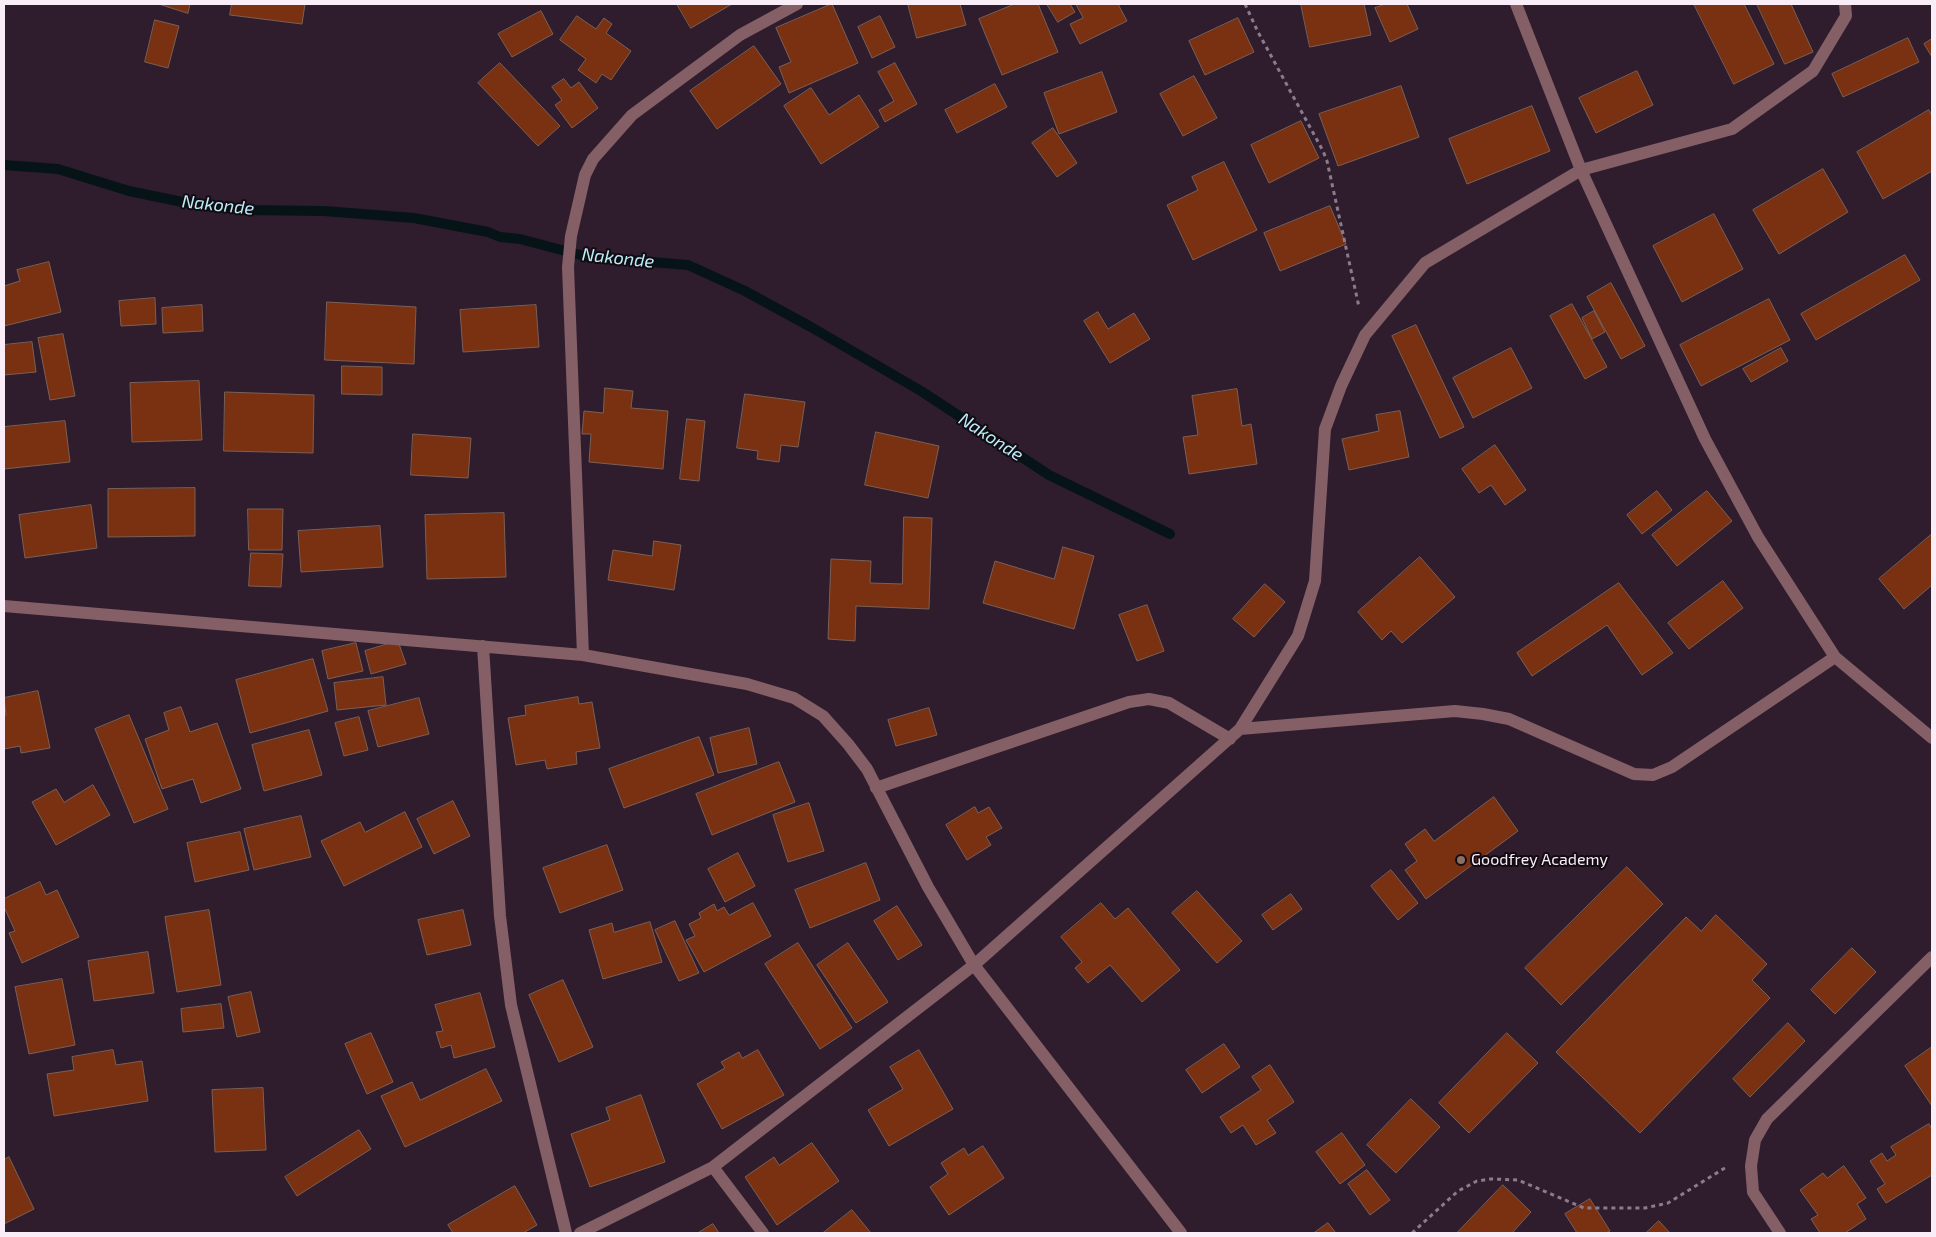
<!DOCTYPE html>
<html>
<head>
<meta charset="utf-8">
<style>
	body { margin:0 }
	#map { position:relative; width:1936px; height:1237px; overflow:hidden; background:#2f1d2e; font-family:"Exo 2",sans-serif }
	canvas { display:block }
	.frame { position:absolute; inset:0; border:5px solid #f9edf8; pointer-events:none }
</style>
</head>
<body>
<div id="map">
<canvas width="1936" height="1237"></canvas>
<div class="frame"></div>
</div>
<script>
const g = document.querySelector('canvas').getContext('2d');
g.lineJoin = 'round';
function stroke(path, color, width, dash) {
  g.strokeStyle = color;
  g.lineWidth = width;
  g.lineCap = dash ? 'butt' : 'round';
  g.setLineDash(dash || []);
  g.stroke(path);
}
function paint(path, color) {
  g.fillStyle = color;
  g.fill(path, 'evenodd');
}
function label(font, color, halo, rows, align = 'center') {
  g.font = font + ' "Exo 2",sans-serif';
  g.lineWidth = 4;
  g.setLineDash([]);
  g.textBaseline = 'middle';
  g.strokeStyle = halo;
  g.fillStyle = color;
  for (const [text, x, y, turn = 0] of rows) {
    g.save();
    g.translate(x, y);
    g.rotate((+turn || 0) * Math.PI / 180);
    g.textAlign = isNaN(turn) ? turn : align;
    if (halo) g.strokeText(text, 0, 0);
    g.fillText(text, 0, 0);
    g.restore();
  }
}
stroke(new Path2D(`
	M4,165L58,169L129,191L187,203L247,210L324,211L414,218L488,232L500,237L520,239L588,257L688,265L745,291L811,327L921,391L1049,475L1170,534`), '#061417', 10);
const building = new Path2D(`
	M159,4H190L188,13Z
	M232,4H305L302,24L230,15Z
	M677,4H732L691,28Z
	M832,4L858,63L789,93L779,67L791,62L776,28Z
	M908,4H960L966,25L917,38Z
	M1015,4H1038L1058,52L1002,75L979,19Z
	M1047,4H1070L1075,12L1058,22Z
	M1076,4H1118L1127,21L1080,44L1070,24L1083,18Z
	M1301,4H1364L1371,35L1310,47Z
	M1386,4H1407L1418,29L1390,42L1375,8Z
	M1694,4H1744L1774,64L1734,84Z
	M1757,4H1791L1813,52L1785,64Z
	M541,11L553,34L512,57L498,34Z
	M577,16L596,29L604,18L612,24L606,33L631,51L611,80L602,74L596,83L578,70L586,59L560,40Z
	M880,16L895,47L872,58L858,27Z
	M1238,18L1254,52L1205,75L1189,41Z
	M155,20L179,26L168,68L145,62Z
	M1908,38L1919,62L1843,97L1832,74Z
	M1932,39V57L1924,44Z
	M754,46L781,84L717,129L690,91Z
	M500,63L560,126L538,146L478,83Z
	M895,63L917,104L885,122L879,110L894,101L878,72Z
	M1637,71L1653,105L1596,133L1579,98Z
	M1102,72L1117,112L1059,134L1044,93Z
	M1194,76L1217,118L1183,136L1160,94Z
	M564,79L571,88L579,82L598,108L572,128L555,105L562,100L552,87Z
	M995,84L1007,107L957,133L945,110Z
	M1401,86L1419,137L1338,166L1319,114Z
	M811,88L829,115L859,95L879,127L821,164L784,106Z
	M1532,106L1550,151L1467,184L1449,139Z
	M1929,110L1932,116V171L1883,199L1857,152Z
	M1301,121L1319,158L1269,183L1251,145Z
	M1053,128L1077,163L1057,177L1032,143Z
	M1224,162L1257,230L1193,260L1167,205L1198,190L1192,177Z
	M1823,169L1848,212L1779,254L1753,210Z
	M1330,206L1346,244L1280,271L1264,233Z
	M1714,214L1743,269L1682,302L1653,246Z
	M1905,255L1920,280L1816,340L1801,314Z
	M49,262L61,312L4,326V286L20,281L17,270Z
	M1611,283L1645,346L1621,359L1587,297Z
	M155,298L156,324L121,326L119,301Z
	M1769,299L1790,340L1701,386L1680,345Z
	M327,302L416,307L414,364L325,360Z
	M1572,304L1607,367L1585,379L1550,316Z
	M202,305L203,331L163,333L162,308Z
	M536,305L539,347L463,352L460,310Z
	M1594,311L1605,332L1592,339L1582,318Z
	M1098,312L1108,329L1134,313L1150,339L1110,363L1084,321Z
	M1416,325L1464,427L1440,438L1392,336Z
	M63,334L75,396L50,400L38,338Z
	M32,342L36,372L4,375V345Z
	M1511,348L1532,388L1473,418L1453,378Z
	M1781,348L1788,361L1751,382L1743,369Z
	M342,366L382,367V395L342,394Z
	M199,381L202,440L132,442L130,383Z
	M605,388L633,391L631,408L668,411L663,469L589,462L591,434H582L584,411L603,413Z
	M1237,389L1242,426L1251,424L1257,464L1189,474L1183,437L1198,435L1192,396Z
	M225,392L314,395L313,453L224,451Z
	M745,394L805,402L798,447L781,445L779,462L757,459L758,451L737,448Z
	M1400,411L1409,457L1349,470L1342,439L1379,431L1376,415Z
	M687,419L705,421L699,481L680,479Z
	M65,421L70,462L4,469V427Z
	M876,432L939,446L928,498L865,485Z
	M413,434L471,438L468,478L411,475Z
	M1495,445L1526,490L1505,505L1491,485L1479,493L1462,469Z
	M195,488V536L108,537V489Z
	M1657,491L1672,510L1642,534L1627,515Z
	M1707,491L1732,521L1677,566L1652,535Z
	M91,505L97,548L25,558L19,515Z
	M248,509H283L282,550H249Z
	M504,513L506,577L427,579L425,515Z
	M904,517L932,518L929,609L856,606L855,641L828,639L831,559L871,561L870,583L902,584Z
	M380,526L383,567L301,572L298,531Z
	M1932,534V585L1904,609L1879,579Z
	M654,541L681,545L674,590L608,580L613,550L652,556Z
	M1063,547L1094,556L1074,629L983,603L995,561L1054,579Z
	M251,553L283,554L281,587L249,586Z
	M1420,557L1455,597L1402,643L1391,631L1382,640L1358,612Z
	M1723,581L1743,608L1689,649L1668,623Z
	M1619,583L1673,653L1642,675L1607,625L1532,676L1517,653Z
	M1265,584L1285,602L1254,637L1233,619Z
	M1147,605L1164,651L1137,661L1119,615Z
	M398,641L406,664L371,674L365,651Z
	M356,643L363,671L328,679L322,651Z
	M313,659L328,711L250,733L236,680Z
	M383,677L386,705L337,710L334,683Z
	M38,691L50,748L21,753L20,746L4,749V715H6L4,698Z
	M578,697L579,704L592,702L600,748L576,752L577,764L547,769L545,760L516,765L508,718L526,715L525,706Z
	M419,698L429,734L378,747L368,711Z
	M181,707L190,732L217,723L241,789L201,803L193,779L162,789L145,739L169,730L164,713Z
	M929,708L937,735L896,746L888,720Z
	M129,715L168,809L134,823L95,729Z
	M359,717L368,750L344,756L335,723Z
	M749,728L757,764L718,773L710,738Z
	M309,730L322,775L264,791L252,745Z
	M699,737L714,775L624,808L609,769Z
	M779,762L795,802L712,835L696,794Z
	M93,785L110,815L56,845L32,802L56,789L64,802Z
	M1494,797L1518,831L1426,899L1405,870L1417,861L1405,844L1425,829L1434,841Z
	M453,801L470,836L434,854L417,819Z
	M809,803L824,851L788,862L773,815Z
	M975,807L978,813L989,807L1002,828L986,837L991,845L967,860L946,825Z
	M405,812L422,847L344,886L321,841L360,822L365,832Z
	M301,816L311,857L254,870L244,829Z
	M240,832L249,870L195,882L187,843Z
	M607,845L623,890L560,913L543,868Z
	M738,853L755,886L725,902L708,869Z
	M866,863L880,900L810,928L795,890Z
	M1627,867L1663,904L1561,1005L1525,968Z
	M1391,870L1418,903L1398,920L1371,886Z
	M40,882L46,895L57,890L79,937L22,963L9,933L15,931L4,907V899Z
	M1197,891L1242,941L1217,963L1172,913Z
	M1291,894L1302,909L1273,930L1262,915Z
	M753,903L771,936L704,972L686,940L695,936L689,924L701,918L699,913L714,904L717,911L724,907L729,915Z
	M1101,903L1115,919L1128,908L1180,970L1142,1002L1110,965L1088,983L1075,968L1082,962L1061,937Z
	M897,906L922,945L898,960L874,921Z
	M209,910L221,985L177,992L165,917Z
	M463,910L471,945L427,955L418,920Z
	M1716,915L1767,964L1752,980L1770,998L1640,1133L1556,1052L1686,917L1701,931Z
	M675,921L699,973L679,981L655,930Z
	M650,922L662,962L603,979L589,930L612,923L614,932Z
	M798,943L852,1028L820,1049L765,964Z
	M848,943L888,1002L856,1023L817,965Z
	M1852,948L1876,972L1835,1014L1811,990Z
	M148,952L154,993L94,1001L88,961Z
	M62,979L75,1045L29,1054L15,987Z
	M563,980L593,1047L559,1062L529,995Z
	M251,992L260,1032L237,1037L228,997Z
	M480,993L495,1047L454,1058L451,1045L441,1048L436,1032L443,1031L435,1005Z
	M221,1004L224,1028L183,1032L181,1009Z
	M1788,1023L1805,1041L1750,1097L1733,1079Z
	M371,1033L393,1082L367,1094L345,1044Z
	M1507,1033L1538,1063L1469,1133L1439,1103Z
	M1224,1044L1240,1067L1202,1093L1186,1070Z
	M1932,1047V1106L1905,1066Z
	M113,1050L116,1065L142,1061L148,1101L54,1116L47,1074L74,1070L72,1057Z
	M758,1050L784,1095L722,1129L697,1084L725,1068L721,1062L739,1052L742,1058Z
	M919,1050L953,1109L889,1146L868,1110L903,1089L890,1067Z
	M1270,1065L1294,1102L1267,1120L1276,1133L1256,1145L1243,1125L1231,1133L1220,1117L1261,1090L1252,1077Z
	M486,1069L502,1101L405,1147L381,1096L412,1082L420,1100Z
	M263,1088L266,1150L215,1152L212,1090Z
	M641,1095L665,1162L590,1187L571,1134L610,1120L606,1108Z
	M1411,1099L1440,1127L1396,1173L1367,1145Z
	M1929,1124L1932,1129V1175L1886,1203L1877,1189L1885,1184L1870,1161L1882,1153L1887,1161L1896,1155L1891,1147Z
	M359,1130L371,1149L297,1196L285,1177Z
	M1342,1133L1365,1165L1340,1184L1316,1152Z
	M812,1143L839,1181L777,1225L745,1177L774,1157L779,1165Z
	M983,1146L1004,1178L949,1215L930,1187L948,1174L941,1163L964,1148L968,1155Z
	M9,1157L34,1209L4,1224V1160Z
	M1844,1166L1866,1198L1857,1204L1866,1219L1845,1233H1820L1811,1219L1818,1215L1800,1190L1823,1173L1827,1178Z
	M1367,1170L1390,1200L1370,1215L1348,1184Z
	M1503,1185L1531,1212L1512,1233H1457Z
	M515,1186L537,1225L523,1233H453L448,1225Z
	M1590,1199L1610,1231L1606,1233H1577L1565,1214Z
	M852,1210L871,1233H823Z
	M1659,1221L1670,1233H1646Z
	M1328,1223L1336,1233H1314Z
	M713,1224L719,1233H698Z`);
paint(building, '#793111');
stroke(building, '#7b6055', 1);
stroke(new Path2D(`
	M1245,4L1258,32L1323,151L1327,161L1359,307
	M1412,1233L1458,1191L1477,1181L1491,1179L1518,1180L1584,1208H1645L1668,1203L1728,1166`), '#8c7c8b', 3, [4, 4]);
stroke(new Path2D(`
	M1516,4L1581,170L1705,439L1758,537L1835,657L1932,738
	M4,606L583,655L747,684L794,698L823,716L848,744L867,769L928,887L974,965L1181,1233
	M483,646L500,916L511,1005L566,1233
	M583,655L568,267L571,236L585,175L593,159L632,115L740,35L797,4
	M1240,729L1455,711L1483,714L1509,719L1634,774L1653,775L1672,767L1835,657
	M876,788L1129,702L1149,699L1169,703L1230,739
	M713,1167L763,1233
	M580,1233L713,1167L974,965L1240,729L1298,636L1315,581L1325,429L1341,386L1365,335L1425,263L1581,170L1732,129L1813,71L1846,16L1845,4
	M1780,1233L1753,1192L1751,1166L1755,1140L1767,1119L1932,957`), '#845f66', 12);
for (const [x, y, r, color] of [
	[1461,860,5,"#8d6e63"]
]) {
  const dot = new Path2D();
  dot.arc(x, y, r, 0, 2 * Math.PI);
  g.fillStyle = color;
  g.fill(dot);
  stroke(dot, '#120b12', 2);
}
label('16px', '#f9edf8', '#120b12', [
	["Goodfrey Academy",1471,860]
], 'left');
label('italic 18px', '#baeefa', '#120b12', [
	["Nakonde",218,205,6],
	["Nakonde",618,258,6],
	["Nakonde",991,437,33]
]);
</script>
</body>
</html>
